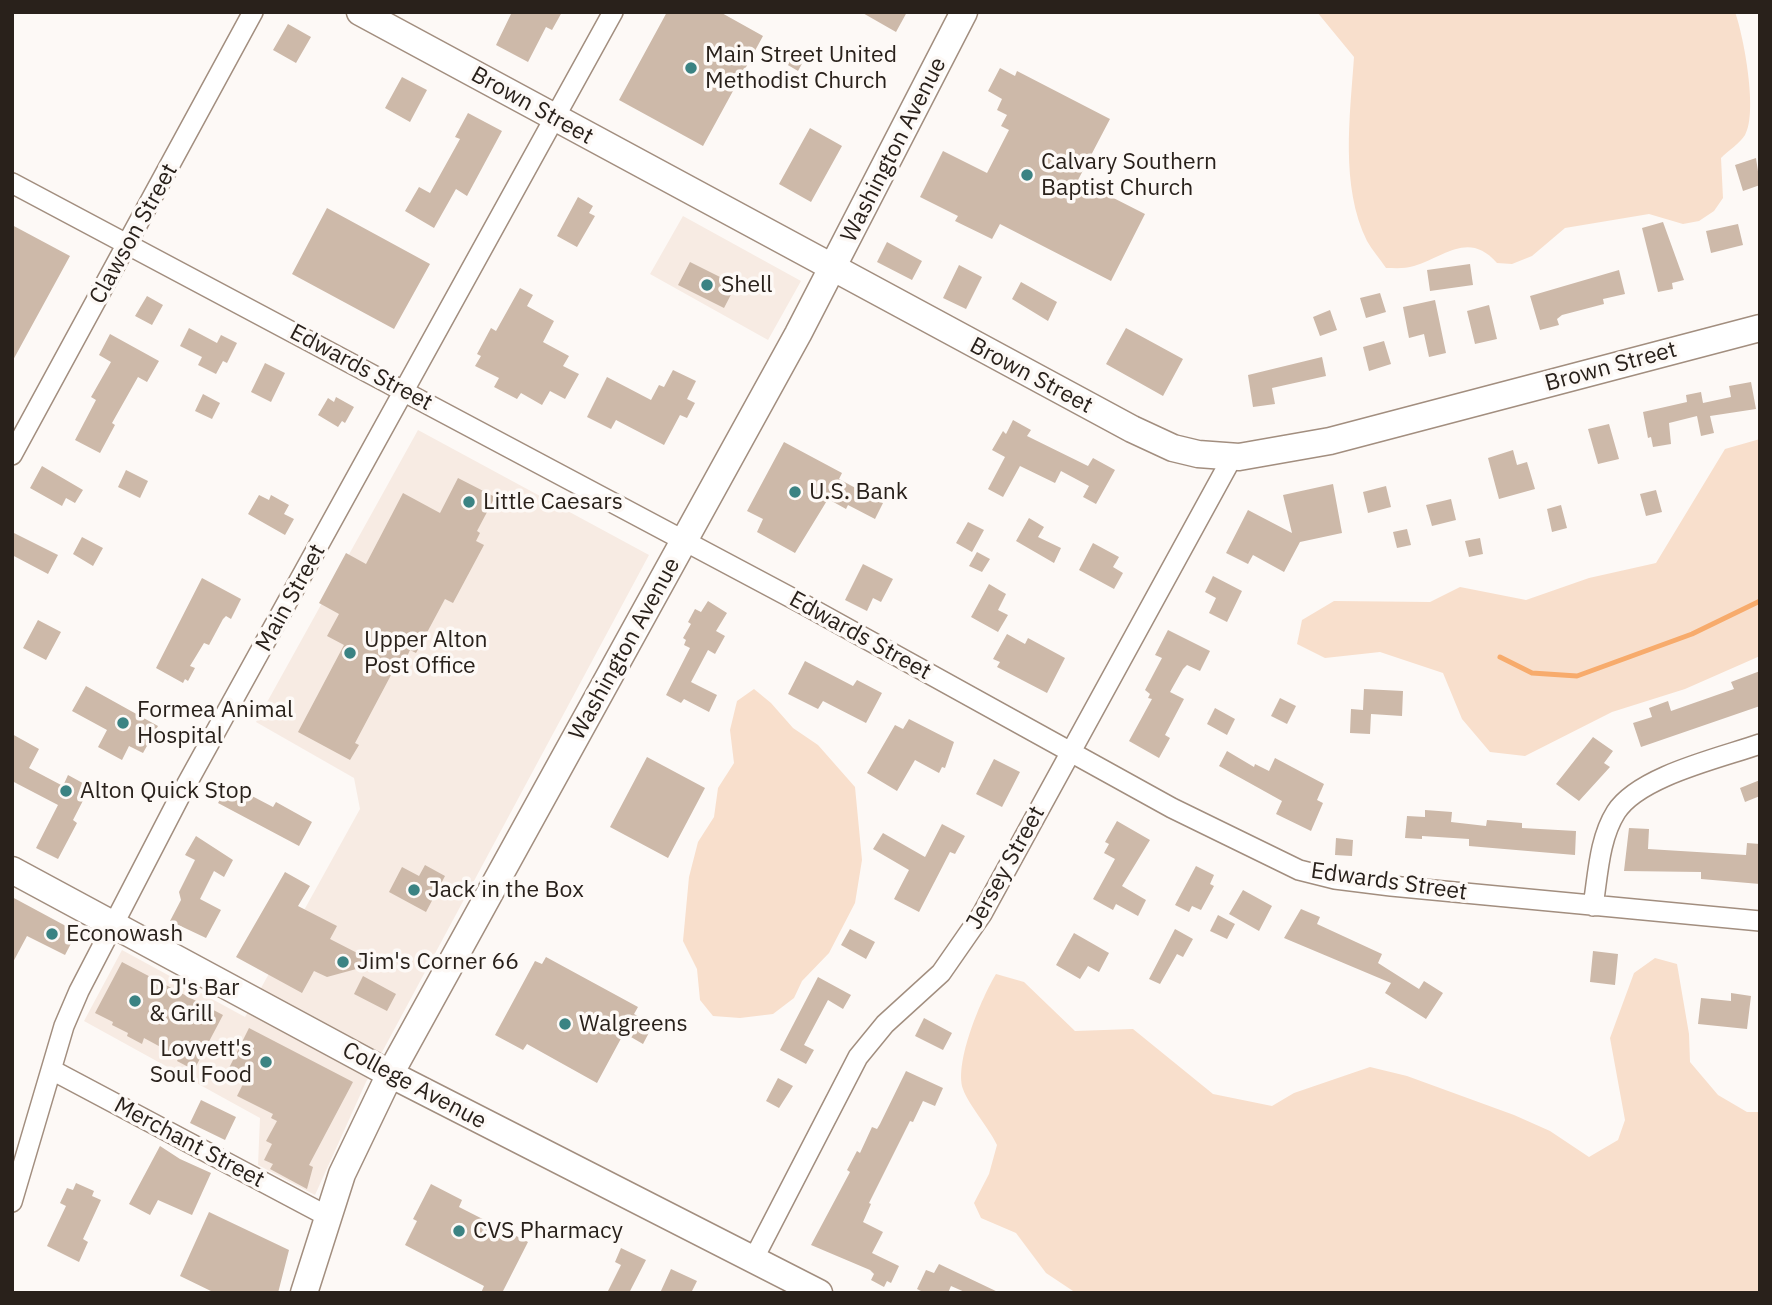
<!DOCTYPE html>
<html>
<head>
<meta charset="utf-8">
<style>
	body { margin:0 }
	#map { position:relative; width:1772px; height:1305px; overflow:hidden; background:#fdf9f6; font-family:"IBM Plex Sans",sans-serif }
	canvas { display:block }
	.frame { position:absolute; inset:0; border:14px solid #29211b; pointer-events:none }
</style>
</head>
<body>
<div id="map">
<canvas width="1772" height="1305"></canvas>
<div class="frame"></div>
</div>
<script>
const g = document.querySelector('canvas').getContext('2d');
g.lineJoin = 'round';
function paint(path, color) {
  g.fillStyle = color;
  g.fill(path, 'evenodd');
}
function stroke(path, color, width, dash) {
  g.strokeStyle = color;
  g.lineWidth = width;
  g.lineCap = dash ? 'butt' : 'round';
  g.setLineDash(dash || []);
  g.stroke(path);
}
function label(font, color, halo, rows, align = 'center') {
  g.font = font + ' "IBM Plex Sans",sans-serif';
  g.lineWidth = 7;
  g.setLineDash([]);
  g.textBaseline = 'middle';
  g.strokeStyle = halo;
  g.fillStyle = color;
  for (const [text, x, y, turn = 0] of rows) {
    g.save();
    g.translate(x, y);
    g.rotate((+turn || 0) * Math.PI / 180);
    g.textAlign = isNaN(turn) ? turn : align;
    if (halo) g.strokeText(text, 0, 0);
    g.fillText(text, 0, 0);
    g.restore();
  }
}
paint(new Path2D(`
	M683,216L801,281L768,340L650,274Z
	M418,430L649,555L366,1082L315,1195L258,1165L260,1118L84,1021L122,950L245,1017L360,809L354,778L256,722Z`), '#f7ebe3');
paint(new Path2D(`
	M1317,12H1735C1744,37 1758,113 1745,135C1740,143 1728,151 1721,158L1723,198L1714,211L1699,221L1683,224L1649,214L1565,228L1532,256L1512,264L1497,263C1469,231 1446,256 1414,266C1405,269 1395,268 1386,268C1380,259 1372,250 1367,241C1340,186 1350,116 1354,57Z
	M1760,439V656L1685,689L1612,712L1525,756L1490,752L1462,719L1443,673L1380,652L1325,658L1297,644L1302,620L1334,601L1430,602L1460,587L1526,600L1589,578L1656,563L1725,449Z
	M754,689L771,703L793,728L818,745L855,787L862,860L855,903L829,953L802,981L794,998L773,1014L740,1018L713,1016L700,1000L697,969L683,941L689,877L698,842L714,817L718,788L734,763L730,730L737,701Z
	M1655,958L1677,964L1689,1034L1690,1062L1718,1095L1747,1112H1760V1293H1076L1046,1273L1016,1233L981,1218L974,1203L989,1174L997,1145C989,1128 968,1104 963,1089C954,1062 982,997 996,974L1024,982L1075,1031L1133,1029L1213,1094L1272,1106L1294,1093L1370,1067L1407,1076L1514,1115L1550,1131L1589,1157L1618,1140L1625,1120L1610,1038L1634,973Z`), '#f8dfcc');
stroke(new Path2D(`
	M1500,657L1532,673L1577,676L1692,634L1760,601`), '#f7ab6c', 5);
paint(new Path2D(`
	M512,12H562L552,30L546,27L528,62L496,45Z
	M667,12H720L763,36L703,146L619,100Z
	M861,12H907L896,32Z
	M288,24L311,37L296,63L273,50Z
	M788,49L805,58L798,71L781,61Z
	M1000,68L1015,76L1017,71L1110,119L1078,180L1145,214L1111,281L1000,224L992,239L955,221L958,216L920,197L943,151L987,173L1009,130L1001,126L1007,115L997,110L1002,99L988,91Z
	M402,77L427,90L410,122L385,108Z
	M468,113L502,131L467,196L456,189L434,228L405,211L419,187L430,193L460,139L455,137Z
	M810,128L842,146L811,202L779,184Z
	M1756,158L1760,185L1743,191L1735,165Z
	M578,197L593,206L589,213L595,216L577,247L557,236Z
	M327,208L430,264L394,329L292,274Z
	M1663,222L1684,280L1672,283L1673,289L1658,292L1642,228Z
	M1738,224L1743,245L1711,253L1706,231Z
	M12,225L70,256L12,362Z
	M887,242L922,261L912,280L877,262Z
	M690,262L736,285L724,308L678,285Z
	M1470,264L1473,285L1430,291L1427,270Z
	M959,265L982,277L966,309L943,298Z
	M1619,270L1625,294L1603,299L1604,304L1562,315L1557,319L1559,325L1540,330L1530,296Z
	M1021,282L1057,302L1048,321L1012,299Z
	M520,288L533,295L527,306L554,321L543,342L569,356L563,366L579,374L565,399L550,391L542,405L521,393L517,399L494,387L499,378L475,366L481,356L477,354L491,328L496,331Z
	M1380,293L1386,312L1366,318L1360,298Z
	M147,296L163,305L152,325L135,316Z
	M1435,300L1446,353L1429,357L1424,334L1409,338L1403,307Z
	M1489,305L1497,339L1475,344L1467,311Z
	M1330,310L1337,330L1320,336L1313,317Z
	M189,328L217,343L221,335L237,343L227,363L223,361L216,374L198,365L202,357L180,346Z
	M1126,328L1183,359L1163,396L1106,364Z
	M110,334L159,361L147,382L138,377L112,423L115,425L100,453L75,440L96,400L91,397L111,362L99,355Z
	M1384,341L1391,364L1369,371L1363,347Z
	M1322,357L1326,376L1272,388L1275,404L1253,407L1248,375Z
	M265,363L285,373L271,402L251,392Z
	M673,370L696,381L687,399L695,403L687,418L680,415L664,445L616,420L611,429L587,417L607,377L651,400L659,385L664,387Z
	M1751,382L1756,409L1710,416L1714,433L1701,436L1697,416L1669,423L1671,444L1653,447L1651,437L1648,438L1643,412L1687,402L1686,395L1701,392L1703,403L1731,397L1729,386Z
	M203,394L220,403L212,419L195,411Z
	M336,397L354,407L345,423L342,421L338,427L318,415L328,398L334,402Z
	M1013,420L1031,430L1027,436L1088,466L1093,458L1115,470L1096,504L1083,497L1089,486L1061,471L1055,483L1020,466L1003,497L988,489L1005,457L992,450L1003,431L1006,434Z
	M1609,424L1619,459L1598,464L1588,429Z
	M784,442L842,473L839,479L883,503L875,519L848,505L846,509L828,499L795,553L757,532L763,519L747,511Z
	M1513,450L1517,465L1527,462L1535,489L1499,499L1488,458Z
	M42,466L83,490L75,503L66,498L62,506L30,488Z
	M126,470L148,481L140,498L118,487Z
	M458,478L495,497L477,531L480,533L476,541L484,545L453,603L445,599L416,653L410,650L404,663L399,660L355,743L359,745L350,760L298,732L344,645L327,636L339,614L319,603L346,553L366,564L403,493L440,513Z
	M1333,484L1342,533L1300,542L1284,572L1253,555L1248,564L1226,553L1248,510L1292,533L1283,495Z
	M1386,486L1391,507L1368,513L1363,492Z
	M1656,490L1662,512L1646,516L1640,494Z
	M259,495L269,500L271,495L289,505L284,514L294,519L285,535L248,514Z
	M1451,499L1456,520L1432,526L1426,505Z
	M1561,505L1567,528L1552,532L1547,509Z
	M1029,518L1044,527L1038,537L1061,548L1054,563L1016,541Z
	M968,522L984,530L972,552L956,543Z
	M1407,529L1411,545L1397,548L1393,532Z
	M12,532L58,555L48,574L12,555Z
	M82,537L103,548L93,566L73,554Z
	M1480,538L1483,554L1469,557L1465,541Z
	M1093,543L1119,557L1113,567L1123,573L1114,589L1079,570Z
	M977,552L990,559L982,572L969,566Z
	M863,564L893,579L881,602L873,598L867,611L845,600Z
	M1213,576L1242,591L1227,622L1209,613L1216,598L1205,592Z
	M202,578L241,599L231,619L226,616L223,619L209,645L204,643L190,666L195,668L188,681L185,679L183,683L156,668Z
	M989,584L1006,594L998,610L1008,615L998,632L971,617Z
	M708,601L727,613L716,631L725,636L715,654L708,650L691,682L717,695L709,712L684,699L681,703L666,695L690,648L684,645L686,640L683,638L691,624L688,622L695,609L701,612Z
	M38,620L61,632L46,660L23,648Z
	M1168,630L1210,651L1200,671L1187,665L1183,669L1170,692L1184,699L1165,735L1170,738L1159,758L1129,741L1152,699L1148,698L1150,694L1145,690L1162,658L1155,655Z
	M1007,634L1025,644L1028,638L1065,658L1047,693L997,667L1000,662L993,659Z
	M805,661L853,686L857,680L882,693L866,723L823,701L818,709L788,694Z
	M1760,671V706L1641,747L1633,723L1652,717L1649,708L1668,701L1671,711L1734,689L1731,682Z
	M86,686L158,726L143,753L129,746L122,760L98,747L107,730L72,711Z
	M1364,689L1403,691L1402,716L1371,714L1370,734L1350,733L1351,709L1363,710Z
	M1280,698L1296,706L1287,724L1271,716Z
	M1215,708L1235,719L1227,735L1207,724Z
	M909,719L954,742L945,768L942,767L939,773L915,760L897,791L867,773L895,725L903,729Z
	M12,734L39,749L29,768L63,786L68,775L90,787L73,820L77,823L58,859L36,848L58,805L12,781Z
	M1593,737L1613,751L1604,763L1610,767L1579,801L1556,784Z
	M1227,751L1254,767L1255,764L1269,771L1275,758L1324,784L1317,800L1323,803L1311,831L1276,814L1282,801L1219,766Z
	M647,757L705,788L668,858L610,827Z
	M994,759L1020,772L1002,807L976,794Z
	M1760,780V796L1745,802L1740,788Z
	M229,784L273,807L276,802L312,822L299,846L218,803Z
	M1425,810L1452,812L1451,822L1486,826L1487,820L1522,823V828L1576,831L1575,855L1469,846V839L1422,836V839L1405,838L1407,816L1425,817Z
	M1117,821L1150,840L1122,886L1146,900L1138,916L1116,904L1113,910L1093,899L1115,859L1104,853L1109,844L1105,842Z
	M942,824L965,836L955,854L950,852L919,912L894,899L909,870L873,849L883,833L925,857Z
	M1629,828L1649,829L1648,849L1746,855L1747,843L1760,844V884L1701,879V872L1624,871Z
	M196,836L233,860L224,877L214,871L200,899L221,910L206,938L170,921L181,900L179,892L195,860L185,855Z
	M1336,838L1353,840L1352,856L1335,855Z
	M425,865L445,876L426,912L389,892L402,867L419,876Z
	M1196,866L1214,875L1210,884L1214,886L1201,910L1192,906L1189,912L1175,905Z
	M285,872L310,886L298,906L337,926L330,939L365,957L360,968L327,977L314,971L302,993L236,957Z
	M1243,890L1272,906L1259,931L1229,914Z
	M12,897L77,932L65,955L27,936L12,964Z
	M1301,909L1320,917L1317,924L1382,954L1378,963L1419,989L1424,981L1443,993L1426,1019L1385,993L1391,983L1284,938Z
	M1218,915L1235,924L1227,939L1210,931Z
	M850,929L875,942L866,959L841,945Z
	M1175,929L1193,939L1183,957L1177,954L1160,984L1149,979Z
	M1074,933L1109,953L1099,972L1088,966L1080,979L1056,965Z
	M1593,951L1618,954L1615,985L1590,982Z
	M546,957L638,1007L634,1014L653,1025L643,1044L624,1033L597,1083L527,1044L523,1050L495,1035L535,961L542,964Z
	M122,962L223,1015L194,1070L177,1061L179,1057L144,1038L142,1044L127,1036L128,1033L112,1025L113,1022L95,1013Z
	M363,976L396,994L387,1011L354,994Z
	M818,977L851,995L843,1009L828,1000L804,1045L814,1050L806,1064L780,1050Z
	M1731,993L1751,996L1747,1029L1698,1024L1701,998L1731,1001Z
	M924,1018L952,1033L943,1050L915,1036Z
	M249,1028L353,1082L309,1165L313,1167L307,1189L270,1169L273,1164L264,1160L272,1144L266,1141L277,1121L271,1118L273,1114L237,1096L246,1078L229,1068Z
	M906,1071L943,1088L935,1106L923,1101L913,1122L910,1121L869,1203L871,1204L863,1222L883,1232L872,1253L899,1266L891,1283L887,1281L884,1287L871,1280L874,1274L870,1270L811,1245L850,1172L847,1170L857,1151L860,1153L872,1127L877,1129L880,1124Z
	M778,1078L793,1086L779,1108L766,1101Z
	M201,1100L236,1117L225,1140L190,1123Z
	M160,1146L180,1159L211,1173L192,1215L158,1200L150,1215L129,1204Z
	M76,1183L94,1191L92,1196L101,1200L83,1239L88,1242L79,1262L47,1246L66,1206L60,1203L67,1188L73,1190Z
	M431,1184L462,1200L459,1207L528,1242L502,1293H481L484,1286L405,1245L417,1221L413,1219Z
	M209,1212L289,1250L278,1293H215L180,1276Z
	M621,1248L646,1260L629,1293H607L621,1265L615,1262Z
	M939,1264L1000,1293H967L951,1286L948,1293H925L917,1289L926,1270L934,1273Z
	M671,1269L697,1281L691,1293H660Z`), '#cdb9a9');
const street = new Path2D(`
	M12,183L803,604L1172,808L1299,870L1335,879L1391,886L1760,921
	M12,455L253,12
	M1593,906C1598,875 1599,839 1616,812C1639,776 1720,758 1760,744
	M52,1070L327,1216
	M12,1202L64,1026L79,991L179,798L613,12
	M753,1260L858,1057L885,1024L941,973L982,914L1233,456`);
const secondary = new Path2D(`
	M360,12L1132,429L1173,448L1198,454L1239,457L1330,441L1760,328
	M12,870L390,1074L819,1293
	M304,1293L342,1174L390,1074L798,334L964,12`);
stroke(street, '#a28e7f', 22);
stroke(secondary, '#a28e7f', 29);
stroke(street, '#fff', 19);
stroke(secondary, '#fff', 26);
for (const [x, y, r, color] of [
	[691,68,7,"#3b8383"],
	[1027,175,7,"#3b8383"],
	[707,285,7,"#3b8383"],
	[795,492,7,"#3b8383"],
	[469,502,7,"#3b8383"],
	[350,653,7,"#3b8383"],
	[123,723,7,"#3b8383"],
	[66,791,7,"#3b8383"],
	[414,890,7,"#3b8383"],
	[52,934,7,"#3b8383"],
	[343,962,7,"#3b8383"],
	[135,1001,7,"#3b8383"],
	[565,1024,7,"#3b8383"],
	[266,1062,7,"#3b8383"],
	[459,1231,7,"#3b8383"]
]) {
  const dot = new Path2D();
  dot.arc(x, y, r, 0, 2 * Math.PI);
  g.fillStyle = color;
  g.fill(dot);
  stroke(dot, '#fdf9f6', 2.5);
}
label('23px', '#29211b', '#fdf9f6', [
	["Main Street United",705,55],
	["Methodist Church",705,81],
	["Calvary Southern",1041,162],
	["Baptist Church",1041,188],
	["Shell",721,285],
	["U.S. Bank",809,492],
	["Little Caesars",483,502],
	["Upper Alton",364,640],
	["Post Office",364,666],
	["Formea Animal",137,710],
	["Hospital",137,736],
	["Alton Quick Stop",80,791],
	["Jack in the Box",428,890],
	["Econowash",66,934],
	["Jim's Corner 66",357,962],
	["D J's Bar",149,988],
	["& Grill",149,1014],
	["Walgreens",579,1024],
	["Lovvett's",252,1049,"right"],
	["Soul Food",252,1075,"right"],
	["CVS Pharmacy",473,1231]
], 'left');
label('23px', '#29211b', '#fdf9f6', [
	["Brown Street",532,106,29],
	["Washington Avenue",894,150,-63],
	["Clawson Street",134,234,-61],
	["Brown Street",1611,367,-15],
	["Edwards Street",361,368,28],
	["Brown Street",1031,376,28],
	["Main Street",291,598,-61],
	["Edwards Street",860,636,29],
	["Washington Avenue",625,649,-61],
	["Jersey Street",1006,868,-61],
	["Edwards Street",1389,882,8],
	["College Avenue",414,1086,28],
	["Merchant Street",189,1143,28]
]);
</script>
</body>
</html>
